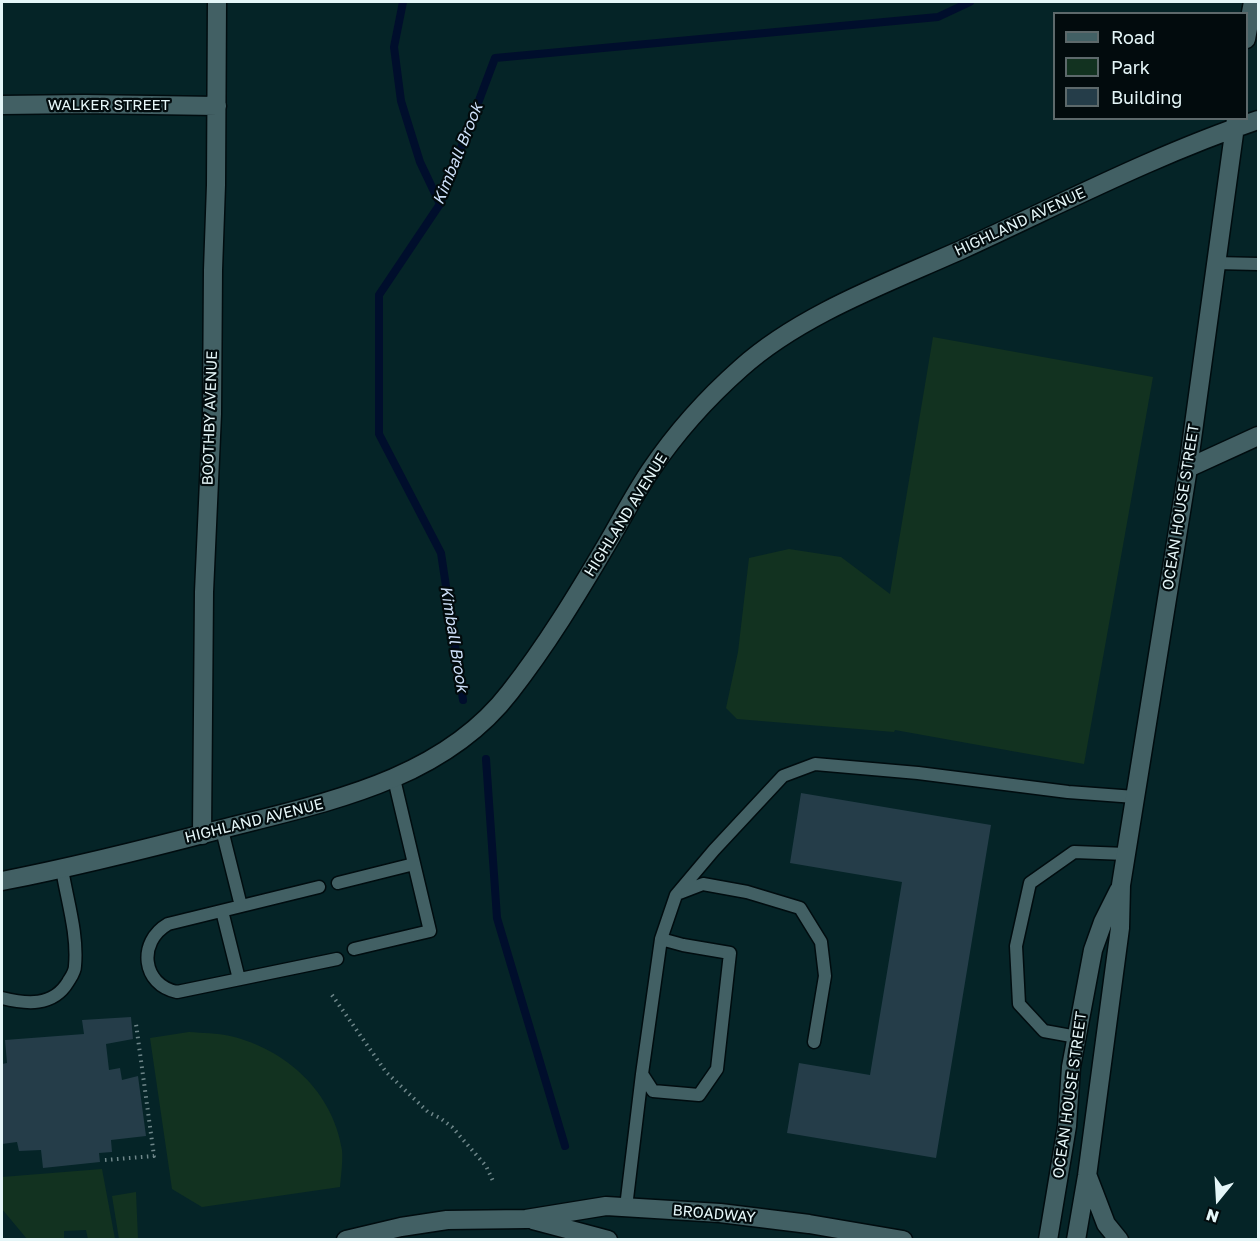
<!DOCTYPE html>
<html>
<head>
<meta charset="utf-8">
<style>
	body { margin:0 }
	#map { position:relative; width:1260px; height:1241px; overflow:hidden; background:#052427; font-family:"Golos Text",sans-serif }
	canvas { display:block }
	.frame { position:absolute; inset:0; border:3px solid #e5f6f8; pointer-events:none }
	.legend { position:absolute; left:1053px; top:12px; width:195px; height:108px; box-sizing:border-box; background:#020b0d; border:2px solid #5d696b; margin:0; padding:8px 10px; list-style:none; font-size:18px; color:#e5f6f8 }
	.legend li { display:flex; align-items:center; gap:12px; height:30px }
	.legend b { width:30px; border:2px solid #5d696b }
	.north { position:absolute; left:1188px; top:1169px; width:60px; height:60px; -webkit-text-stroke:4px #020b0d; paint-order:stroke; rotate:198deg; font-size:16px; font-weight:700; line-height:24px; text-align:center; color:#e5f6f8 }
	.north::after { content:''; display:block; margin:auto; width:21px; height:27px; background:#e5f6f8; clip-path:polygon(50% 0,100% 100%,50% 72%,0 100%) }
</style>
</head>
<body>
<div id="map">
<canvas width="1260" height="1241"></canvas>
<div class="frame"></div>
<ul class="legend">
<li><b style="height:8px;background:#426064"></b>Road</li>
<li><b style="height:16px;background:#123220"></b>Park</li>
<li><b style="height:16px;background:#253d49"></b>Building</li>
</ul>
<div class="north">N</div>
</div>
<script>
const g = document.querySelector('canvas').getContext('2d');
g.lineJoin = 'round';
function paint(path, color) {
  g.fillStyle = color;
  g.fill(path, 'evenodd');
}
function stroke(path, color, width, dash) {
  g.strokeStyle = color;
  g.lineWidth = width;
  g.lineCap = dash ? 'butt' : 'round';
  g.setLineDash(dash || []);
  g.stroke(path);
}
function label(font, color, halo, rows, align = 'center') {
  g.font = font + ' "Golos Text",sans-serif';
  g.lineWidth = 4.5;
  g.setLineDash([]);
  g.textBaseline = 'middle';
  g.strokeStyle = halo;
  g.fillStyle = color;
  for (const [text, x, y, turn = 0] of rows) {
    g.save();
    g.translate(x, y);
    g.rotate((+turn || 0) * Math.PI / 180);
    g.textAlign = isNaN(turn) ? turn : align;
    if (halo) g.strokeText(text, 0, 0);
    g.fillText(text, 0, 0);
    g.restore();
  }
}
paint(new Path2D(`
	M933,337L1153,377L1084,764L895,730L894,732L737,719L726,708L738,652L749,558L789,549L841,557L890,594Z
	M189,1032C202,1033 217,1033 230,1036C286,1049 333,1092 342,1150C343,1162 341,1175 340,1187L202,1207L172,1189L150,1038Z
	M102,1169L115,1239H88L86,1230L64,1231V1239H27L2,1209V1177Z
	M136,1192L138,1239H119L112,1196Z`), '#123220');
stroke(new Path2D(`
	M403,2L394,47L401,101L420,162L440,204
	M463,700L441,553L379,434V295L440,204L495,58L938,17L970,2
	M486,759L497,918L565,1146`), '#000e2c', 8);
paint(new Path2D(`
	M801,793L991,825L936,1158L787,1133L799,1063L870,1075L902,882L790,863Z
	M131,1017L133,1039L106,1044L109,1070L120,1068L122,1080L138,1076L146,1136L111,1140L112,1152L99,1153L100,1162L43,1168L41,1150L19,1151L17,1142L2,1144V1064L7,1063L5,1040L84,1034L82,1020Z`), '#253d49');
const lane = new Path2D(`
	M1215,263L1258,264
	M222,830L241,906
	M338,883L414,864
	M319,887L168,924C137,942 142,985 177,992L337,959
	M677,894L703,884L747,892L800,908L821,942L825,976L814,1042
	M222,911L239,979
	M661,939L683,945L730,953L717,1069L699,1095L653,1091L642,1074L661,939L676,895L714,850L783,776L815,764L918,773L1068,792L1135,797
	M354,949L430,931L394,779
	M2,998C26,1004 53,1007 68,982C71,977 75,972 75,966C78,934 67,900 62,869
	M1077,1037L1044,1031L1019,1004L1016,946L1030,883L1074,852L1126,854
	M626,1207L642,1074`);
const street = new Path2D(`
	M2,105L84,104L217,106
	M1188,468L1258,436
	M202,835L204,592L212,414L213,270L216,185L217,2`);
const secondary = new Path2D(`
	M1246,39L1253,2
	M2,881C74,867 146,849 218,830C322,803 441,782 510,692C546,646 577,595 607,544C621,520 634,495 650,471C675,434 707,398 741,368C801,314 890,282 963,249C1061,204 1157,154 1258,120
	M1088,1177L1106,1224L1119,1240
	M533,1220L608,1240
	M346,1240L401,1227L447,1220L526,1219L606,1206L720,1213L809,1224L903,1240
	M1048,1240L1067,1126L1071,1067L1093,950L1103,922L1119,890
	M1076,1240L1087,1176L1120,928L1121,885L1188,468L1236,119`);
stroke(lane, '#000c0f', 15);
stroke(street, '#000c0f', 21);
stroke(secondary, '#000c0f', 21);
stroke(new Path2D(`
	M332,995L386,1072L428,1112L440,1118L452,1127L486,1166L494,1183
	M105,1160L154,1156L136,1024`), '#6f878a', 4, [1.5, 4.5]);
stroke(lane, '#426064', 12);
stroke(street, '#426064', 18);
stroke(secondary, '#426064', 18);
label('15px', '#e5f6f8', '#020b0d', [
	["WALKER STREET",109,105],
	["HIGHLAND AVENUE",1020,222,-25],
	["BOOTHBY AVENUE",210,418,-88],
	["OCEAN HOUSE STREET",1181,507,-81],
	["HIGHLAND AVENUE",626,515,-58],
	["HIGHLAND AVENUE",254,821,-14],
	["OCEAN HOUSE STREET",1070,1095,-82],
	["BROADWAY",714,1214,5]
]);
label('italic 16px', '#cddff8', '#020b0d', [
	["Kimball Brook",458,154,-68],
	["Kimball Brook",454,639,81]
]);
</script>
</body>
</html>
